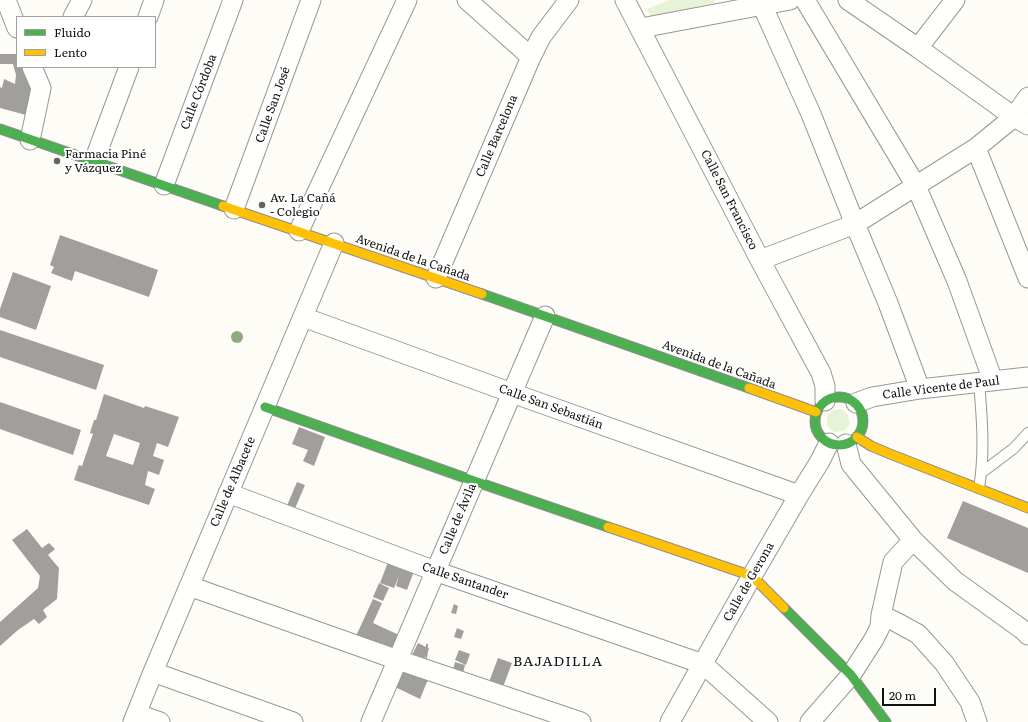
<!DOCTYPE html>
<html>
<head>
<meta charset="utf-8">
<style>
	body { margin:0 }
	#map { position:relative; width:1028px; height:722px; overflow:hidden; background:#fdfcf7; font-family:Literata,serif }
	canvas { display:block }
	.legend { position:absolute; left:16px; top:16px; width:140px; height:52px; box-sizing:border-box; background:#fff; border:1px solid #a0a0a0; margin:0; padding:5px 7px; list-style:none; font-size:12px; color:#111 }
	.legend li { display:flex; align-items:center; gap:8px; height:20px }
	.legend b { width:20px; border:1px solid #a0a0a0 }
	.scale { position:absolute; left:882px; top:688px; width:54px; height:18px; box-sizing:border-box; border:2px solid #111; border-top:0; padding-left:5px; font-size:12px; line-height:14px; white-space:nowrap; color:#111; -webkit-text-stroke:3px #fff; paint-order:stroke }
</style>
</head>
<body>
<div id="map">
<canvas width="1028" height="722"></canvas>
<ul class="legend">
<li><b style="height:5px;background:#4caf50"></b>Fluido</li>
<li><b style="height:5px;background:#ffc107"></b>Lento</li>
</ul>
<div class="scale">20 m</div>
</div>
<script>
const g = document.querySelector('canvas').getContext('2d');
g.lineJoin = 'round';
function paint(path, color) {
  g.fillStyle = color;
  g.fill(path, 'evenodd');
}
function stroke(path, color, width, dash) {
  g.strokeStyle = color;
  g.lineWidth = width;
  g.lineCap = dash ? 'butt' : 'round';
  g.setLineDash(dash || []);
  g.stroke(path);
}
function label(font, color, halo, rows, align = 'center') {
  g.font = font + ' Literata,serif';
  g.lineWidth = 4;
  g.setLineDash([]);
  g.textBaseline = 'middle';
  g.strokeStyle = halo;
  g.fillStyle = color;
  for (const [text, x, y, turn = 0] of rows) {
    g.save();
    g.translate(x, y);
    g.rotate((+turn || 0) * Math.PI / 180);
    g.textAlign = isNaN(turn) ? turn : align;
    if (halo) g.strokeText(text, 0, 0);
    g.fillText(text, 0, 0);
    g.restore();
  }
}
paint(new Path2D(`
	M669,0H714L715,3L651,18L647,9Z
	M842,409L848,415L850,424L844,431L834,432L827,425V416L833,410Z`), '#e7f3d7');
paint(new Path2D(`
	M0,54H17V67H24L35,92L26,115L0,108V87L2,88L4,79L15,84L16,75L13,64H0Z
	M60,235L158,270L149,297L75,271L72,281L51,273L54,267L50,265Z
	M13,272L51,286L36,330L0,317V309Z
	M0,330L104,365L96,390L0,357Z
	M104,394L144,408L145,406L179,417L168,447L157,443L153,456L164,460L159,475L148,471L145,485L155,489L149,505L74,480L79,465L82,466L93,434L90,433L94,420H96ZM114,434L140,443L133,465L106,456Z
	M0,402L81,430L73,455L0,429Z
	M299,427L325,437L314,466L303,461L308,450L292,444Z
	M297,482L305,485L294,511L286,508Z
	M963,501L1028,528V573L947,538Z
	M27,529L42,548L49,543L55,549L48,555L59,568L57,599L43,610L47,617L39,624L34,619L18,630L0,646V622L38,588L40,576L12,540Z
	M388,562L414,571L407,590L396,586L399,576L394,588L380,583Z
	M379,583L389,588L383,601L373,597Z
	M373,599L382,603L373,623L399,635L393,649L382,643L380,646L356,636Z
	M454,604L458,606L456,614L451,613Z
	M457,628L464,631L461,639L454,637Z
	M418,643L426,647V644H428V648H429L428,652L427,659H426V656L424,660L412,655Z
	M459,650L470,654L466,665L455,660Z
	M498,658L512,663L503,687L489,682Z
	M455,662L465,665L463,673L453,670Z
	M402,669L429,677L420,699L395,687Z`), '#a19f9c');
const lane = new Path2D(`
	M981,473L1013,449L1028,433
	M979,488C985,454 982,417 979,382`);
const street = new Path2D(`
	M6,0L17,28
	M467,0L531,57
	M625,0L760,260L821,373L825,386V401
	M805,0L916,186L957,281L993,381
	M848,0L918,48L1014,117L1028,125
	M762,5L811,114L855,224L888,303L920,389
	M73,17L82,0
	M148,17L154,0
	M641,28L790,0
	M918,48L955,0
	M30,140L41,88L32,67
	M976,148L1028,278
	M94,161L129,67
	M164,185L233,0
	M234,209L311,0
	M299,231L407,0
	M760,260L855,224L976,148L1014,117L1028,97
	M436,278L531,57L541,37L569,0
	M303,317L512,393L799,495
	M856,403L872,397L920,389L1028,377
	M846,444L851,464L913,540L955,581L1023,630L1028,635
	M228,493L435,571L703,664L768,722
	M189,586L398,660L581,722
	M881,615L896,622L918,634L944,663L970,702L977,722
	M153,672L293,722
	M137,714L160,722
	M133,722L153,672L334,243
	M371,722L545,316
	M670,722L752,576L799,495L820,461L829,443
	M810,722L851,675L874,639L880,627L881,615L893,562L913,540`);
const fast = new Path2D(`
	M0,129L223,206
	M482,294L749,388
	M815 421a24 24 0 1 1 48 0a24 24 0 1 1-48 0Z
	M265,407L474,481L608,527
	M784,608L851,675L886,722`);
const slow = new Path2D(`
	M223,206L482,294
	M749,388L816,412
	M857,437L871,446L890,454L1028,508
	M608,527L752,576L784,608`);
stroke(lane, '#979795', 12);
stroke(street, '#979795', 21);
stroke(fast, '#8e8d8b', 11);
stroke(slow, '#8e8d8b', 11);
stroke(lane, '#fffffe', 10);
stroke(street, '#fffffe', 19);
stroke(fast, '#4caf50', 9);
stroke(slow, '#ffc107', 9);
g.fillStyle = '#8cac80';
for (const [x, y] of [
	[237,337]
]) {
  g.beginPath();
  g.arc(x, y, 6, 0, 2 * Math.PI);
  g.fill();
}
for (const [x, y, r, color] of [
	[57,161,4,"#646362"],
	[262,205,4,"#646362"]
]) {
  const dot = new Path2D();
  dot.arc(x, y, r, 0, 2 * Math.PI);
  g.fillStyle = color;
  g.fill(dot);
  stroke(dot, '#fff', 1.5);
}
label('12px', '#111', '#fff', [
	["Calle Córdoba",199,92,-69],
	["Calle San José",273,105,-70],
	["Calle Barcelona",497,136,-67],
	["Calle San Francisco",729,200,63],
	["Avenida de la Cañada",413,258,19],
	["Avenida de la Cañada",719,365,20],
	["Calle Vicente de Paul",941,388,-7],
	["Calle San Sebastián",551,407,20],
	["Calle de Albacete",233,482,-67],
	["Calle de Ávila",458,519,-67],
	["Calle Santander",465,581,19],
	["Calle de Gerona",749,582,-60]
]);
label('12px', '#111', '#fff', [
	["Farmacia Piné",65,154],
	["y Vázquez",65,168],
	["Av. La Cañá",270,198],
	["- Colegio",270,212]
], 'left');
g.letterSpacing = '1px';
label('14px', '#111', '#fff', [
	["BAJADILLA",558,662]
]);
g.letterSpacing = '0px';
</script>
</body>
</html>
